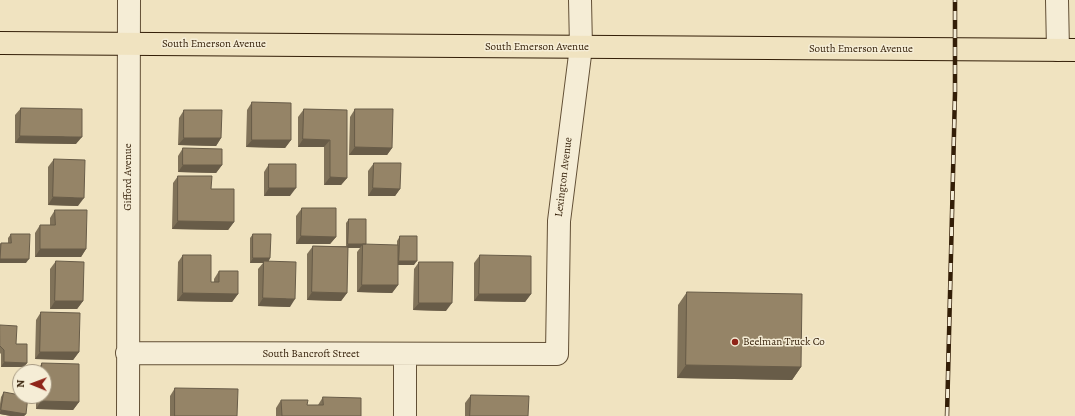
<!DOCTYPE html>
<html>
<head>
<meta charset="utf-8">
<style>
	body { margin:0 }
	#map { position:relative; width:1075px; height:416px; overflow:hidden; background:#f0e3c0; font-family:Alegreya,serif }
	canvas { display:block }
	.north { position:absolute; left:12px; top:364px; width:40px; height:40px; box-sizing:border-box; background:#f5edd6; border:1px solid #a79a83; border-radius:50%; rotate:271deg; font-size:11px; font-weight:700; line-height:16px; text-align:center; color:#331e07 }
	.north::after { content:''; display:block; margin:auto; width:14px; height:18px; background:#8f2418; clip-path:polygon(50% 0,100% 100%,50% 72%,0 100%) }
</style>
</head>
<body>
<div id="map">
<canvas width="1075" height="416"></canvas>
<div class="north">N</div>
</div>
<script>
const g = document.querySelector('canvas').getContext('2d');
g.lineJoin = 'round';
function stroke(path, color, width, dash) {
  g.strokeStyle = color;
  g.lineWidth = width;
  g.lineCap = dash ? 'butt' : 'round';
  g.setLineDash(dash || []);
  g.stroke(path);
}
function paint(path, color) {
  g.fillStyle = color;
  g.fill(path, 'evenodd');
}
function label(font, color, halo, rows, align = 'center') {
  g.font = font + ' Alegreya,serif';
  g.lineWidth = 3;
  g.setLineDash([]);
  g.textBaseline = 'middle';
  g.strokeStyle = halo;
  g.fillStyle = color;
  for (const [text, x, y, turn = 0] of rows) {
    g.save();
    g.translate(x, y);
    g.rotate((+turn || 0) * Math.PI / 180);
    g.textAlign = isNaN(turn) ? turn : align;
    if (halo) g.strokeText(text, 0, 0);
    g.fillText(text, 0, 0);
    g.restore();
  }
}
const minor = new Path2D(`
	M1057,0L1058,50
	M127,353L557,354L559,221L581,47L580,0
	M405,354V416
	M128,416L129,0`);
const major = new Path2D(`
	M0,43L1075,50`);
stroke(minor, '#624f35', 24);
stroke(major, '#331e07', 24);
stroke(minor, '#f5edd6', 22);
stroke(major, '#f0e3c0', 22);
const rail = new Path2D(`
	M947,416L955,93V0`);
stroke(rail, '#331e07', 4.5);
stroke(rail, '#f5edd6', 3, [9]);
paint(new Path2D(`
	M252,102L291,140L285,148L246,147L247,110Z
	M21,108L76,144L15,143V115Z
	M304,109L347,110V178L341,185H324V147H298V117Z
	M355,109L392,148L387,155H349L350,117Z
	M184,110L221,138L216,146L178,145L179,118Z
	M183,148L222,165L216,173L178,172V156Z
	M54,159L78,206L48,205V167Z
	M374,163L400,189L395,196H368V171Z
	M269,164L290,196H264V172Z
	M178,176L211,189L234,222L228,230L172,229L173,183Z
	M302,208L336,237L330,244H296V216Z
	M55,210L86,249L81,257H35V233L40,225H50V218Z
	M349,219L366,244V245H397V241L400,236L414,265H398V285L392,293L357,292V252L360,248H348L347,293L341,301L307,300V254L313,246H346V223Z
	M11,234L26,263H0V244L1,243H8V238Z
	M253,234L270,258L268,261L290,307L258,306V269L263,263H250V238Z
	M183,255L211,282H214V279L219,271L238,294L232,302L177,301L178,262Z
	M480,255L531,294L525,302L474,301V263Z
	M56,261L83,301L77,309H50V269Z
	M419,262L446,311L413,310L414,269Z
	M687,292L801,367L792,380L677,378L678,305Z
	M41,312L79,352L73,360L35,359L36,320Z
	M0,325L16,344L27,363L24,367H1V354L0,353Z
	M42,363L79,402L73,410L36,409V396H44V372H36Z
	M175,388L237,416H170V396Z
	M4,392L26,414L24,416H11L0,414V404L1,397Z
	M471,395L528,416H465V403Z
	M323,397L361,416H276V408L281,400L307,405H318Z`), '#807259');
paint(new Path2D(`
	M20,136L82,137L76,144L15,143Z
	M184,138H221L216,146L178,145Z
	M303,139L330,140L324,147H298Z
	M252,140H291L285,148L246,147Z
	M355,147L392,148L387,155H349Z
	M183,165H222L216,173L178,172Z
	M330,177L347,178L341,185H324Z
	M269,188H296L290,196H264Z
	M373,188L400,189L395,196H368Z
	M53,197L84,198L78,206L48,205Z
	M178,221L234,222L228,230L172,229Z
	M301,236L336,237L330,244H296Z
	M348,244H366L363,248V244L360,248H346Z
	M40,249H86L81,257H35Z
	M253,258H270L268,263L264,261L263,263H250Z
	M0,259H29L26,263H0Z
	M399,261H417L414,265H396Z
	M362,285H398L392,293L357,292Z
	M312,292L347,293L341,301L307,300Z
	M183,293L238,294L232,302L177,301Z
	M479,294H531L525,302L474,301Z
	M263,298L295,299L290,307L258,306Z
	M55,301H83L77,309H50Z
	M419,303H452L446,311L413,310Z
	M40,352H79L73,360L35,359Z
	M4,362L27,363L24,367H1Z
	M686,365L801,367L792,380L677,378Z
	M41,401L79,402L73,410L36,409Z
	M1,410L26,414L24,416H11L0,414V412Z`), '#685c48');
const building = new Path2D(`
	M252,102L291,103V140H252Z
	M21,108L82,109V137L20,136Z
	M304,109L347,110V178L330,177V140L303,139Z
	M355,109H393L392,148L355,147Z
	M184,110H222L221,138H184Z
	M183,148L222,149V165H183Z
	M54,159L85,160L84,198L53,197Z
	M374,163H401L400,189L373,188Z
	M269,164H296V188H269Z
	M178,176H212L211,189H234V222L178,221Z
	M302,208H336V237L301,236Z
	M55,210H87L86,249H40V225H55Z
	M349,219H366V244H348Z
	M11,234H30L29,259H0L1,243H11Z
	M253,234H271L270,258H253Z
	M400,236H417V261H399Z
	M363,244L398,245V285H362Z
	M313,246L348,247L347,293L312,292Z
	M183,255H211V282H219V271H238V294L183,293Z
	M480,255L531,256V294H479Z
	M56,261L84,262L83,301H55Z
	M264,261L296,262L295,299L263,298Z
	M419,262H453L452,303H419Z
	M687,292L802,294L801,367L686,365Z
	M41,312L80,313L79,352H40Z
	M0,325L17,326L16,344H27V363L4,362V350L0,346Z
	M42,363L79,364V402L41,401V396H44V372H42Z
	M175,388L238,389L237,416H175Z
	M4,392L20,395V396H28L26,414L1,410Z
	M471,395L529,396L528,416H470Z
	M323,397L361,398V416H282L281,400H308L307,405H323Z`);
paint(building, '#958467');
stroke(building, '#685c48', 1);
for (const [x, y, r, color] of [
	[735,342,4,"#8f2418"]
]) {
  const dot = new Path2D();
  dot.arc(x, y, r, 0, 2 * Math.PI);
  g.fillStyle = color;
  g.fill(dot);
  stroke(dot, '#f5edd6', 1.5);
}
label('11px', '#331e07', '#f5edd6', [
	["South Emerson Avenue",214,44],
	["South Emerson Avenue",537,47],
	["South Emerson Avenue",861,49],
	["Gifford Avenue",128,177,-90],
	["Lexington Avenue",564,177,-83],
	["South Bancroft Street",311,354]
]);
label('11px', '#331e07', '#f5edd6', [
	["Beelman Truck Co",743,342]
], 'left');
</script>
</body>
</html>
